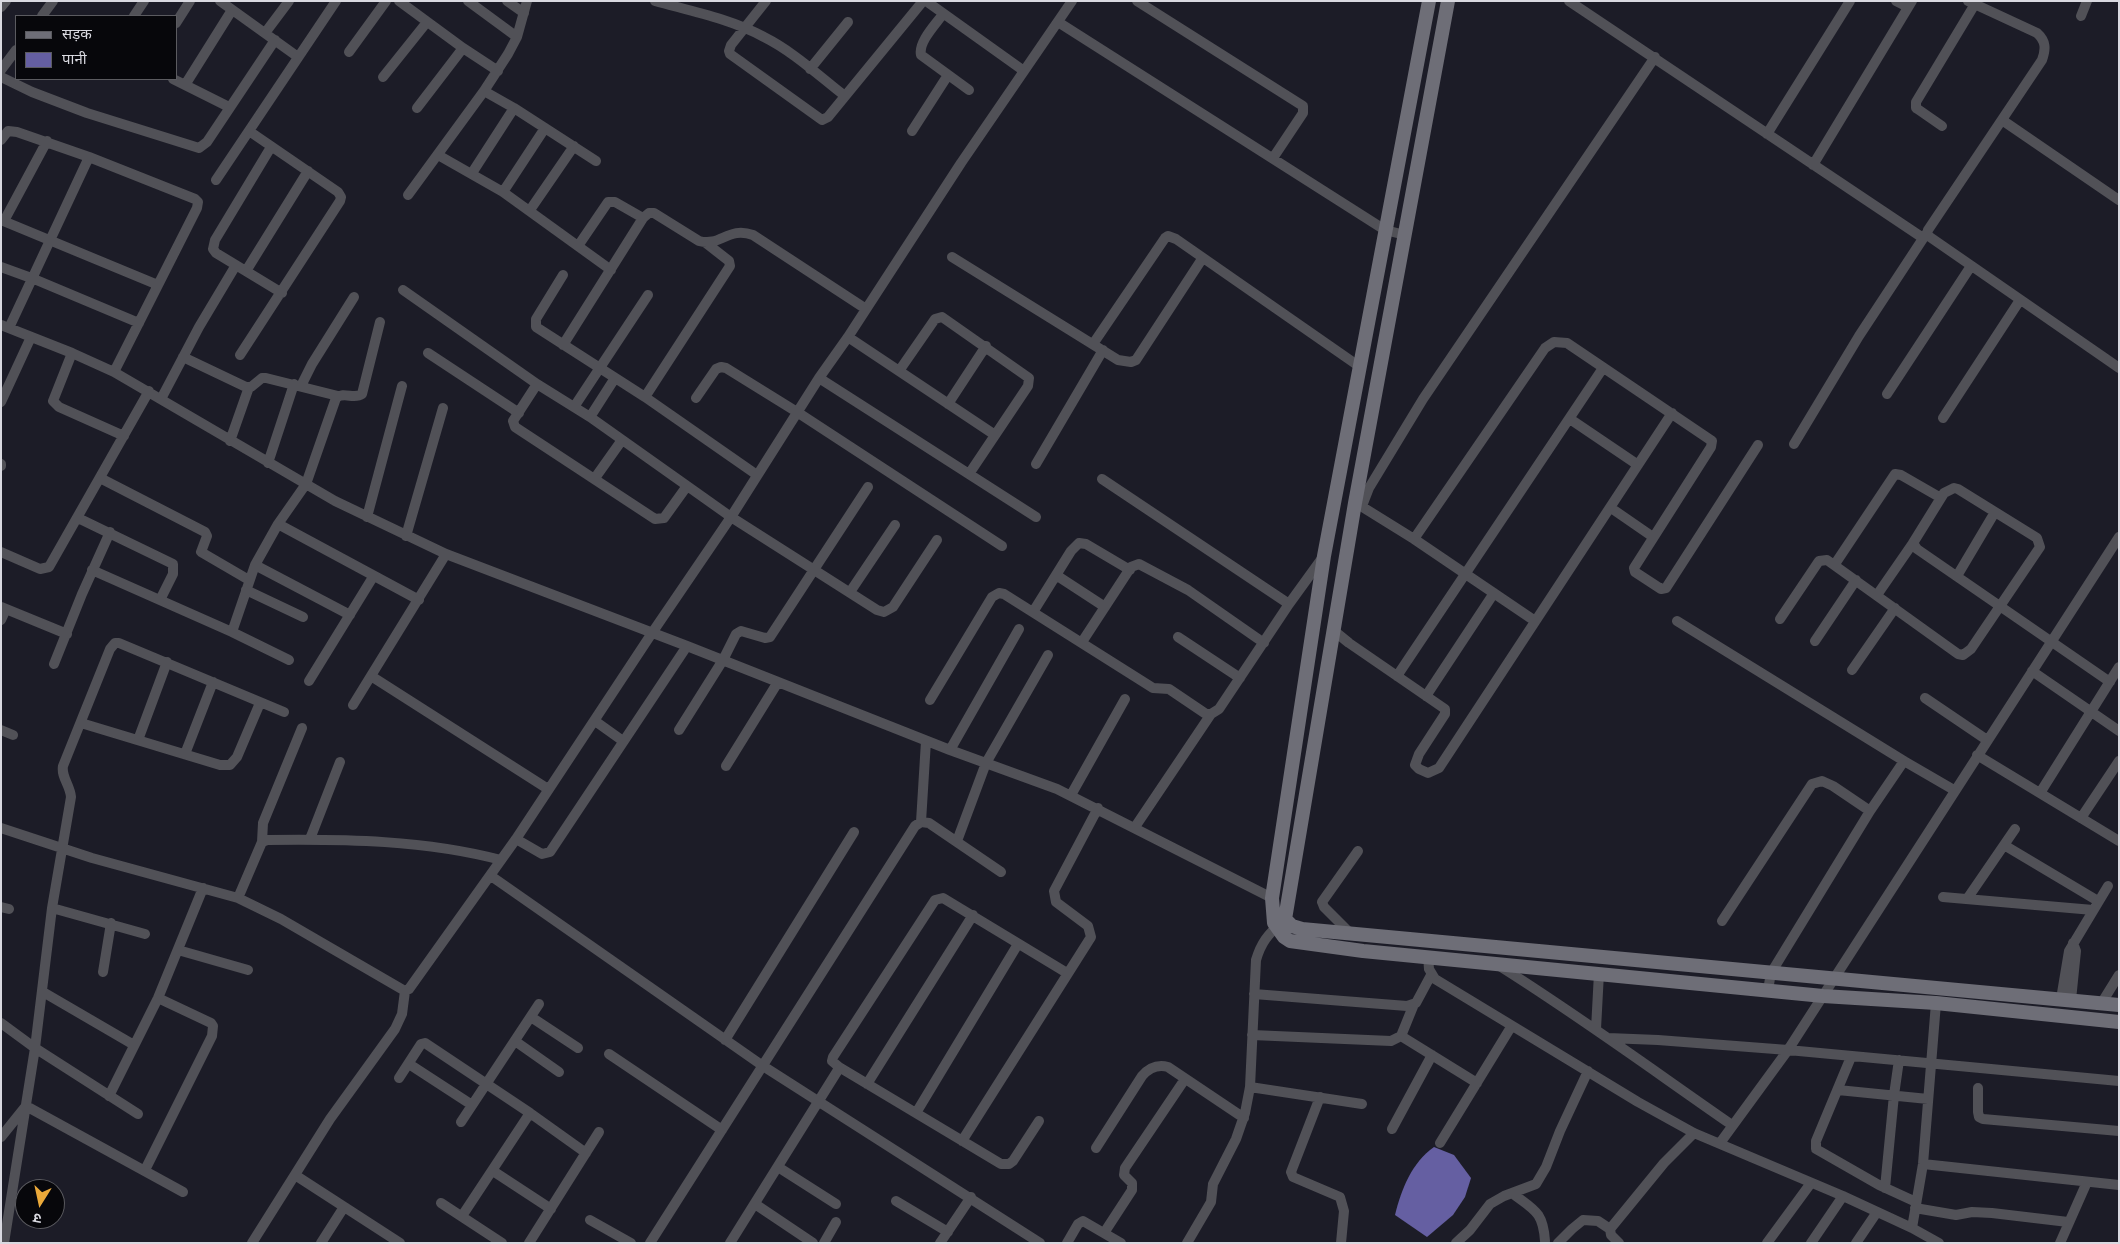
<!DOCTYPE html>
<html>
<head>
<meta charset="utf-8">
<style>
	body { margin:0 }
	#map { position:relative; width:2120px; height:1244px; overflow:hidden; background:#1c1c27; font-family:"Source Sans 3","Noto Sans Devanagari",sans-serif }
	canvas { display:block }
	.frame { position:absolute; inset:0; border:2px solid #d9d9e0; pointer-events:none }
	.legend { position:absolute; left:15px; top:15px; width:162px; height:65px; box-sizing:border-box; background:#07070b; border:1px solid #5b5b60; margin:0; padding:6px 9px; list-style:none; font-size:15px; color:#d9d9e0 }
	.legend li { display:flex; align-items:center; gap:10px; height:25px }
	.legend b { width:25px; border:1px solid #5b5b60 }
	.north { position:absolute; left:15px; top:1179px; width:50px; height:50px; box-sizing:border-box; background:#07070b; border:1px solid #5b5b60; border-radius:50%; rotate:190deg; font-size:14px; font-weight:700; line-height:20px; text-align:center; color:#d9d9e0 }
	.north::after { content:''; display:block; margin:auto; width:18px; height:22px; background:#eba93a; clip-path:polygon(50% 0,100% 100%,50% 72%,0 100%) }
</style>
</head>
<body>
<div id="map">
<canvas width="2120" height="1244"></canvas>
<div class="frame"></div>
<ul class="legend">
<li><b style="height:6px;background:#6e6e77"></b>सड़क</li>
<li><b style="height:14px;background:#655fa2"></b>पानी</li>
</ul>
<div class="north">उ</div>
</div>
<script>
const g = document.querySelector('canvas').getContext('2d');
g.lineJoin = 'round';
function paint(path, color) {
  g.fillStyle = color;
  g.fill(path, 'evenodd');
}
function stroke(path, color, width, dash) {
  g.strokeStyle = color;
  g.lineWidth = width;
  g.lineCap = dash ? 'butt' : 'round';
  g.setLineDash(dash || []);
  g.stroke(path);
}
paint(new Path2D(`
	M1434,1147L1454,1155L1471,1178L1465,1197L1453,1215L1427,1237L1395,1215C1401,1190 1412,1162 1434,1147Z`), '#655fa2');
stroke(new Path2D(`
	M220,1L298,57
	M399,1L463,48L498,71
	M468,1L517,37
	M507,1L524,13
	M655,1C691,11 731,19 764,37C794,52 819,76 845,96
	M766,1L731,45L729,51L730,54L822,120L828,117L923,1
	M926,1L1024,71
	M1137,1L1303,106V113L1273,158
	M1569,1L1923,238
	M1896,1L1908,7
	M1968,1L2037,33C2046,41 2046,49 2042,60L1928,230L1927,235L2119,368
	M1,7L6,1
	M943,14C936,24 918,42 921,55L969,90
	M42,16L53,1
	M134,16L144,1
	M2081,16L2087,1
	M1058,22L1385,230L1405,235
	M176,23L190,1
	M265,33L289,1
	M349,52L386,1
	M810,69L848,22
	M1,70L16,50
	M1,77L32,92L87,113L199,148L207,142L275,40
	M383,77L427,22
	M173,79L229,107
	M185,85L232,10
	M484,91L514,108L596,161
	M417,108L463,48
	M2002,120L2119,200
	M1942,126L1919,110L1916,108V102L1975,4
	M912,131L948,75
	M1767,134L1850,1
	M1,140L8,131L17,132L89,157L195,199L198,202L197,208L114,372
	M271,147L215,240L213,249L216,253L282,293
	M438,155L503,192L611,270
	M1813,165L1912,1
	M472,173L514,108
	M216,180L336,1
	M503,192L545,128
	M408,195L484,91L508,54L517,37L527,1
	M530,210L574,146
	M1,220L158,285
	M4,221L47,141
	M578,246L608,202H615L643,218
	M952,257L1118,360L1131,362L1136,360L1202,259
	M1,267L34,279L139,323
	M246,271L308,171
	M563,275L536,319V327L645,397L757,475
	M403,290L537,384L590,417L731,517L877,610L884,612L893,607L937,540
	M1,325L72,353L114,372L335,501L446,554L687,646L950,750L1057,789L1272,898
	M9,328L89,157
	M848,337L995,435
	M1093,344L1165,238L1168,236L1176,239L1360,367
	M563,345L643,218L649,213H654L699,241C721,247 728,226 753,235L866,309
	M72,353L53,401L59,407L124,436
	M428,353L519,413
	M240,355L340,201L341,197L338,192L249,131
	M183,357L246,387H251L262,378H266L338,396
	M899,371L935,319L942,317L1029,378L1028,386L969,474
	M819,378L1036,517
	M537,384L513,421L515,427L655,519L664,518L687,486
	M301,386L312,364L354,297
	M1887,394L1971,266
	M645,397L730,266L729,261L706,243
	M696,398L716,369L721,367L726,368L797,412L1002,546
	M161,399L199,327L236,265
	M1,402L31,337
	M948,404L986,346
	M574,407L648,295
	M590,417L615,378
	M1943,418L2020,300
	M1570,419L1638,465
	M230,441L249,387
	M1794,444L1859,336L1926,234
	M268,463L294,384
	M1,464V466
	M1036,464L1103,350
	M100,478L205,532L207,536L201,552L249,580
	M595,478L622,440
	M1102,479L1289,604
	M1356,503L1414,539L1535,621
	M1362,506L1369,488L1423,399L1655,57
	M1611,508L1653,537
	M367,517L402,386
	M78,518L173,564V574L160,600
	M278,524L419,600
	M406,536L443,408
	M1414,539L1545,348L1554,342L1567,343L1712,441L1711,447L1634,568L1635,572L1661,589L1666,588L1758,445
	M1913,543L1917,549L2110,682
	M1,552L40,569L49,567L149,391
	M1835,564L1895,474L1901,475L1941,498
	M255,565L350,615
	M92,570L232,632L289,660
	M1056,575L1105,607
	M1957,576L1995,512
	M246,590L303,617
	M850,592L895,525
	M1,607L67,634
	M1033,612L1071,551L1079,543L1086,544L1130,570
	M1780,619L1819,561L1827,560L1958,654L1963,655L1971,649L2040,547L2037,538L1958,489L1954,488L1944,493L1913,543L1877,595
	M1,620L6,609
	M1677,621L1904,761L1954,790
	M1333,630L1349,643L1445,709V714L1419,754L1415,765L1419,769L1428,773L1439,768L1672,413
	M232,632L255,565L278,524L306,484L336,398C344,391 354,400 362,394L380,322
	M1178,637L1240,678
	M1815,641L1856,580
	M1082,642L1131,567L1139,564L1188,590L1264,643
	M54,664L82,594L110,532
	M1852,670L1895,608
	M2032,671L2119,731
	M371,676L548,789
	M1397,676L1603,368
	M309,681L373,577
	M1426,696L1494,593
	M1925,698L1987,740
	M930,700L992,597L999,593L1004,594L1153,688L1169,689L1206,714H1211
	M353,705L446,554
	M595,721L623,741
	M81,723L220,765H230L237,757L260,703
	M1,730L13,735
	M679,730L723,660L736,634L741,631L765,638L770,637L868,487
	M138,740L167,662
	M950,750L1019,629
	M185,754L213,682
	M1977,755L2119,841
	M726,766L778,682
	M2040,793L2119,667
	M1071,795L1125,699
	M2081,818L2119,761
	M921,822L926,741
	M1135,827L1211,714L1219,709L1289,604L1323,557
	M1,828L92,858L238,898L281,919L405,991
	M310,839L340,762
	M516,839L542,854L550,852L687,646
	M957,841L986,763L1048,655
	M262,842L267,840C345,839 425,840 501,860
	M2004,845L2098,901
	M491,876L763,1066L1040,1243
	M1943,897L2093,910
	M238,898L262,842L263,823L302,728
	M1967,899L2015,829
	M1,907L9,909
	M52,908L145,934
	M1722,921L1812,784L1822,781L1833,786L1870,811
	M1350,933L1324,907L1322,902L1358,851
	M178,950L248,970
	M1428,956L1429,969L1435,979L1638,1102L1694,1133L1843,1196L1912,1228L1939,1243
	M1498,965C1578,1015 1654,1071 1732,1125
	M103,972L111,923
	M1768,990L1771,973L1870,811L1904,761
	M43,992L134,1045
	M1254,994L1407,1006L1416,1003L1431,975
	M2061,999L2069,951L2108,886
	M2071,1000L2076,951L2073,943
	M2101,1004L2119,975
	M531,1017L578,1048
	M1,1023L35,1048L138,1114
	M1596,1029L1599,973
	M1252,1035L1391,1041L1401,1036L1414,1004
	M1401,1036L1477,1083
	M1608,1038L1658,1040L1788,1050L2119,1081
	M725,1040L854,832
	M515,1041L559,1072
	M609,1054L722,1130
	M1851,1057L1816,1141V1149L1879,1185L1916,1202
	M409,1064L472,1105
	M839,1067L1001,1164H1009L1013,1161L1039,1121
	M399,1078L421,1044L425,1043L530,1113L586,1153
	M867,1084L973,915
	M1250,1087L1362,1104
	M1978,1088V1112L1979,1117L1983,1119L2119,1131
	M1838,1090L1928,1099
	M109,1096L158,998L203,888
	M1320,1097L1291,1172L1293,1177L1340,1197L1344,1211L1341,1243
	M916,1113L1018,944
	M461,1122L539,1004
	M1392,1129L1432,1055
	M1,1137L26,1106L183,1192
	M962,1141L1091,937L1088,926L1056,902L1054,891L1098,808
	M1440,1143L1511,1027
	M1720,1143L1788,1050L2119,537
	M1096,1148L1142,1076C1149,1068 1157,1064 1168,1067L1244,1118
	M1923,1164L2119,1185
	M778,1167L836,1204
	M145,1170L212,1036L213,1026L211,1023L158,998
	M493,1171L551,1209
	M295,1175L400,1243
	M1885,1188L1894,1095L1899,1060
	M1512,1193C1534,1210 1543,1211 1545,1241
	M896,1201L948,1232
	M441,1203L502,1243
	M755,1204L813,1243
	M1915,1208L1956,1215L1972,1212L1992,1213L2068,1222
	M462,1216L530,1113
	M590,1220L631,1243
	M1912,1228L1923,1164L1936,1003
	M1104,1233L1132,1190V1183L1124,1175L1125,1168L1185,1079
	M4,1243L35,1048L52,908L71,797C70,785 61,777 63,766L110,649L115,643H119L284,712
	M252,1243L330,1119L395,1029L402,1014L405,991L409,989L516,839L652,633L731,517L819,378L848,337L961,163L1072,1
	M321,1243L344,1207
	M529,1243L599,1132
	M650,1243L915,826L921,822L929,823L1001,872
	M730,1243L838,1070L839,1067L832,1061L833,1057L935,900L943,898L1067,973
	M824,1243L836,1222
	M940,1243L971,1197
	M1067,1243L1078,1224L1083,1221L1121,1243
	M1187,1243L1211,1202L1213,1184L1236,1139L1245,1113L1250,1087L1256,960C1261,943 1268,934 1281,923
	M1456,1243L1470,1230L1490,1204L1504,1196L1536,1184L1546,1167L1560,1131L1588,1071
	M1558,1243L1572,1229L1583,1220L1598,1221L1610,1229
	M1619,1243L1611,1235L1610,1229L1664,1163L1694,1133
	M1767,1243L1811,1183
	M1811,1243L1843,1196
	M1856,1243L1877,1212
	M2060,1243L2087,1182`), '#515157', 10);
stroke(new Path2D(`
	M1429,1L1324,556L1272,898L1274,923L1284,937L1290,941L1363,951L1823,996L1936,1003L2119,1022
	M1448,1L1355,503L1285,919L1292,926L1302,929L2119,1005`), '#6e6e77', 14);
</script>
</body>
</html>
